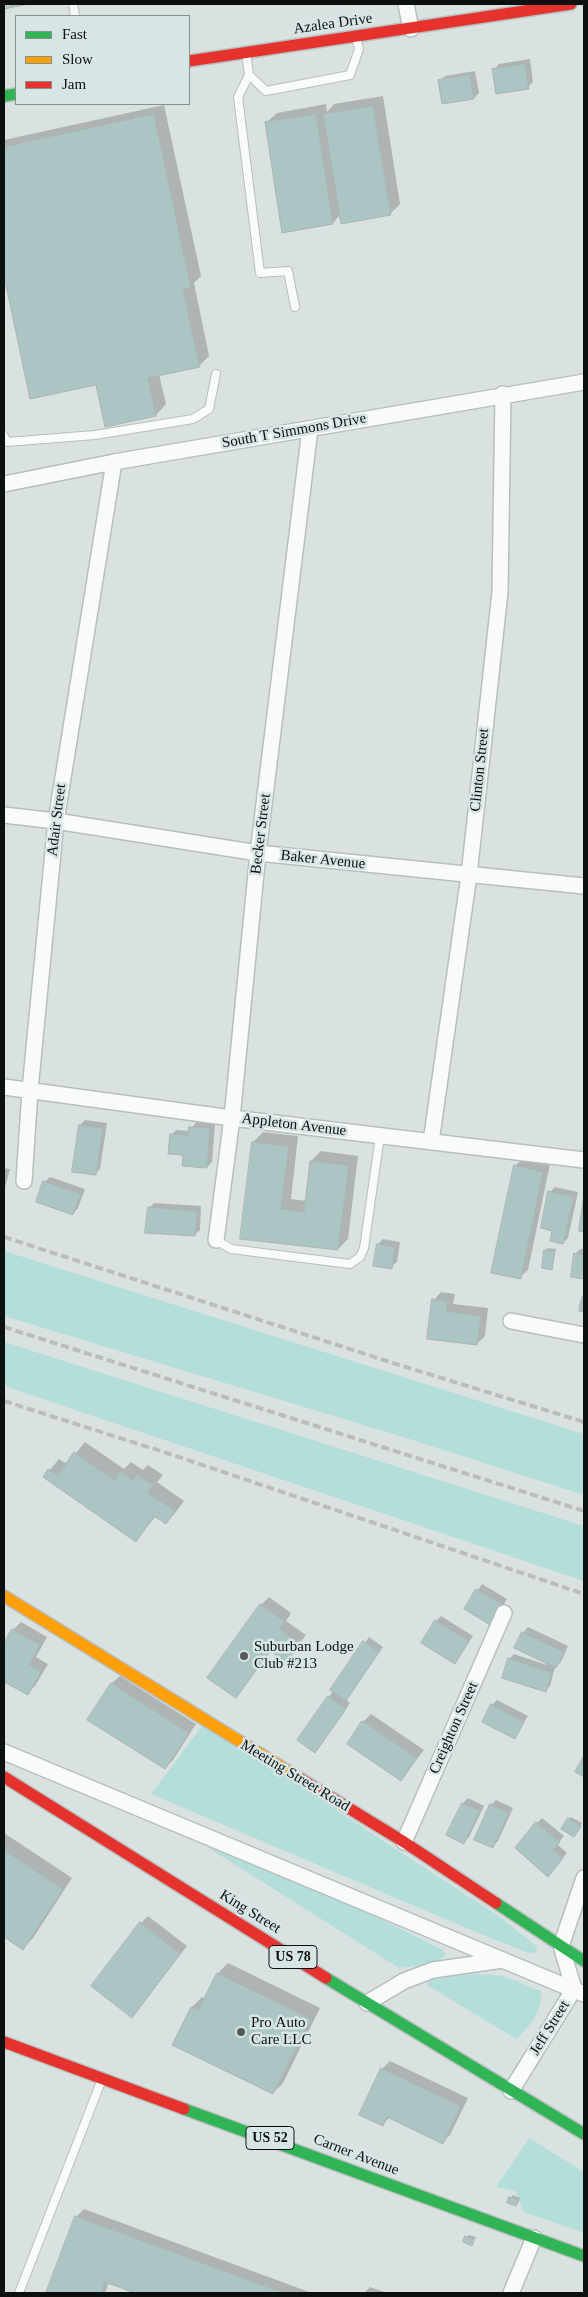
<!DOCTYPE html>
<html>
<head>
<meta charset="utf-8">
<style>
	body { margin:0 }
	#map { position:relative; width:588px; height:2297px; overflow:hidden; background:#dae2e1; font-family:Georgia,serif }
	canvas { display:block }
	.frame { position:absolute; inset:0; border:5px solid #0c1110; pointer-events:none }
	.legend { position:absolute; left:15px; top:15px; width:175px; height:90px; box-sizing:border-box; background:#d7e6e4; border:1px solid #86918f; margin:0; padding:6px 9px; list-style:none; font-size:15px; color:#0c1110 }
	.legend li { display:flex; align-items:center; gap:10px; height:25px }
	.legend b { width:25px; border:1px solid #86918f }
</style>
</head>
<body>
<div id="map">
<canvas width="588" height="2297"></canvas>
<div class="frame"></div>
<ul class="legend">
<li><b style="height:6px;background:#30b455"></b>Fast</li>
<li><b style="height:6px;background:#ff9f0a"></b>Slow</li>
<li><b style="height:6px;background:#e5322d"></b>Jam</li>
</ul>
</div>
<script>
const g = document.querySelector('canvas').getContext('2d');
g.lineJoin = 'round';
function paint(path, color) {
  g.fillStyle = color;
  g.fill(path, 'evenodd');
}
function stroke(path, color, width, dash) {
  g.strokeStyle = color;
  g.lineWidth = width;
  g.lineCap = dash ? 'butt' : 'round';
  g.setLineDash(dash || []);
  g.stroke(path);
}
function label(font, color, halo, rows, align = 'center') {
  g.font = font + ' Georgia,serif';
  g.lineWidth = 5;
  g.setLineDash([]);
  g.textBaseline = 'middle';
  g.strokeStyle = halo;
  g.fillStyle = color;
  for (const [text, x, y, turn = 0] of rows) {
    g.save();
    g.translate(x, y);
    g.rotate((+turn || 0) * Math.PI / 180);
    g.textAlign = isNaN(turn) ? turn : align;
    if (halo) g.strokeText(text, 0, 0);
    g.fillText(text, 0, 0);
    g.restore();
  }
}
paint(new Path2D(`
	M4,1251L584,1434V1495L403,1437L4,1316Z
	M4,1342L584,1526V1581L4,1386Z
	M202,1726L281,1774L503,1919L537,1947L536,1952L529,1953L478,1933L151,1794Z
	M213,1846L379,1918L441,1949L446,1954C437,1967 414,1966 399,1968L207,1847Z
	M478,1974L503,1976L541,1991C542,2011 531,2026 516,2039L427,1985L428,1981L455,1975Z
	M529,2138L584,2172V2233L524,2212L515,2191L496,2187Z`), '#b4deda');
paint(new Path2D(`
	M530,59L533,82L528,87L494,70L499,64Z
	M475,71L479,93L474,98L440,81L445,76Z
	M383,96L400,204L390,214L340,215L333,223L266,123L277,113L326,104L327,112L334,104Z
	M164,105L201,276L194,283L209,356L199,366L159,374L166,404L156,415L106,425L97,383L7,283L4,284V140Z
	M85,1120L107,1123L100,1169L95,1174L73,1171L80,1125Z
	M196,1122L215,1124L212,1162L207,1167L184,1154L171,1135L176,1130L190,1131Z
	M263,1132L298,1136L291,1199L307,1201L311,1161L321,1151L358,1156L348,1239L338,1249L241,1238L253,1142Z
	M523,1158L550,1164L528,1270L520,1277L515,1166Z
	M4,1168L10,1169L4,1191Z
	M50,1177L85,1189L78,1208L73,1214L44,1182Z
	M555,1187L578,1192L568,1238L563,1243L554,1230L550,1192Z
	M154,1203L201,1206L200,1230L194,1235L149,1208Z
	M383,1239L400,1242L397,1262L391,1267L378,1244Z
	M548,1248L556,1249L551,1268L546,1250Z
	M580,1249H584V1278L572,1276L575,1254Z
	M441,1292L455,1294L453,1304L488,1308L485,1336L477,1344L434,1300Z
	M85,1442L124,1469L131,1462L143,1470L148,1465L163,1475L157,1482L184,1501L176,1512L166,1522L156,1516L136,1540L44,1477L59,1459L67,1464Z
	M482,1584L507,1599L495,1618L466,1608Z
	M269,1597L291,1613L286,1621L306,1635L286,1661L272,1650L236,1697L261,1605Z
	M441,1616L473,1636L455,1663L436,1621Z
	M21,1622L47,1637L36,1657L48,1664L35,1686L27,1694L4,1680V1646L13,1630Z
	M528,1627L568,1646L561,1662L555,1667L550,1686L545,1691L509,1659L514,1654L547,1665L523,1633Z
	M369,1637L383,1647L346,1700L350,1703L320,1746L329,1697Z
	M120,1676L196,1724L173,1760L165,1768L89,1719L112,1683Z
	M497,1700L528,1716L514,1737L492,1705Z
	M371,1714L424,1750L401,1779L363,1722Z
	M468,1798L484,1806L469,1837L464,1842L448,1835L463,1803Z
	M496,1800L513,1808L498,1841L492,1846L491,1805Z
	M571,1817L582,1823L576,1833L569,1819Z
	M542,1818L564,1836L557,1844L567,1853L553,1870L537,1823Z
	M4,1833L72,1878L33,1938L23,1948L4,1935Z
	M148,1916L187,1946L132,2016L141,1923Z
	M228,1963L320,2008L283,2083L273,2093L174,2044L192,2007L202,1997L205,1999L218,1973Z
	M390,2061L468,2098L450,2135L442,2142L390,2117L382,2125V2069Z
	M513,2195L520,2198L516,2205L510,2198Z
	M84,2209L312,2293H138L109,2282L105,2293H47L76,2217Z
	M469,2235L476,2237L472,2244L466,2237Z
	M370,2287L387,2293H364Z`), '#0003');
const building = new Path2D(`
	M4,4H29L4,9Z
	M525,64L529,89L496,94L492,69Z
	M470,75L474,99L442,104L438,80Z
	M373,106L391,215L341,224L323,114Z
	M154,114L191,288L183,290L200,367L148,378L156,416L105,427L96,385L30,399L6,285H4V147Z
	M316,114L333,224L282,233L265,122Z
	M79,1125L103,1128L96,1175L72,1172Z
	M189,1127L210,1128L207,1168L182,1166L183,1155L168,1154L170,1134L188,1135Z
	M252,1142L289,1146L281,1209L304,1212L310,1161L349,1165L338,1250L240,1239Z
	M514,1165L543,1172L521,1279L491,1273Z
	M43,1181L81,1194L73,1215L36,1202Z
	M548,1191L574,1197L563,1244L550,1241L552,1231L541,1228Z
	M584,1195V1232L579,1231Z
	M148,1207L197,1211L195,1236L145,1233Z
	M377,1244L395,1247L392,1269L373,1266Z
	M544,1250L555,1251L552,1270L542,1268Z
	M574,1253L584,1255V1279L571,1277Z
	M582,1297H584V1312L579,1311Z
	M432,1299L448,1301L446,1311L481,1316L477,1345L427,1339Z
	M74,1452L114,1480L120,1471L133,1480L137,1474L153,1485L148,1493L175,1511L166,1524L154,1516L136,1542L43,1477L48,1469L58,1475Z
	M476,1589L503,1605L490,1625L464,1609Z
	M260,1604L285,1622L279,1629L300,1644L287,1662L270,1651L236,1698L207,1678Z
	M435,1620L469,1641L455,1664L421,1643Z
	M12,1629L40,1645L29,1665L41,1672L28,1695L4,1682V1643Z
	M522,1632L564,1652L556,1668L514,1648Z
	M363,1641L379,1652L346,1701L330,1690Z
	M508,1658L552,1673L546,1692L502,1678Z
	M111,1683L189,1733L165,1769L87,1720Z
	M328,1696L346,1709L315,1753L297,1740Z
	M491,1704L524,1722L515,1739L482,1722Z
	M362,1721L417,1758L401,1781L347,1744Z
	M584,1756V1777L575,1772Z
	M462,1803L480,1811L464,1844L446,1835Z
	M490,1804L509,1813L493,1848L474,1840Z
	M568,1818L581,1826L574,1837L561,1829Z
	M536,1822L560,1842L553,1850L563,1858L548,1877L515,1848Z
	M4,1850L63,1889L23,1950L4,1937Z
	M140,1922L180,1954L132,2018L91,1986Z
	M217,1973L311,2019L273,2094L172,2045L191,2007L198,2010Z
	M381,2068L461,2106L443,2144L387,2117L383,2126L359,2115Z
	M509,2197L519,2200L516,2206L507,2203Z
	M75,2216L284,2293H135L105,2282L101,2293H46Z
	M465,2236L474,2240L472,2246L463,2242Z`);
paint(building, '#aac5c3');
stroke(building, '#adb3b2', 1);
const lane = new Path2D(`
	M73,4L75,16
	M246,52L249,75L238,97L260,273L288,271L295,307
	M249,75L266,91L350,75L359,49L356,38
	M4,436L7,442L95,435L193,419L209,409L216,374
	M216,1240L231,1249L350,1264L360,1257L364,1248L380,1136
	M19,2293L102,2079`);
const street = new Path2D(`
	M406,4L411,29
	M4,484L114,462L584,382
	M4,815L56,821L258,853L584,886
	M4,1087L232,1118L584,1160
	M431,1142L469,875L500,592L503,394
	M24,1181L30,1090L56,821L114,462
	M216,1240L232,1118L258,853L310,429
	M511,1321L584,1335
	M4,1752L584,1994
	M404,1842L504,1613
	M367,2003L404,1981L433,1970L503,1960
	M511,2091L574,1989L561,1946L584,1878
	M511,2293L534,2238`);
const fast = new Path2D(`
	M4,96L16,94
	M496,1903L584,1961
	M326,1978L584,2134
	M184,2109L584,2256`);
const slow = new Path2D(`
	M4,1596L301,1779`);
const jam = new Path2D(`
	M189,61L571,4
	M4,1777L326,1978
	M301,1779L404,1842L496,1903
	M4,2042L184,2109`);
stroke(lane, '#b7bebd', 10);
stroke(street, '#b7bebd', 18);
stroke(fast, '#b7bebd', 14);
stroke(slow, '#b7bebd', 14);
stroke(jam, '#b7bebd', 14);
stroke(lane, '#f9fbfa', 8);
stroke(street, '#f9fbfa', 15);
stroke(fast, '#30b455', 11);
stroke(slow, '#ff9f0a', 11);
stroke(jam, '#e5322d', 11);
stroke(new Path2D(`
	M4,1237L393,1363L584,1422
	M4,1327L584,1511
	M4,1401L170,1454L584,1594`), '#bbbdbc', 4, [8, 4]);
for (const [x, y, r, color] of [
	[244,1656,5,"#545a59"],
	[241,2032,5,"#545a59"]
]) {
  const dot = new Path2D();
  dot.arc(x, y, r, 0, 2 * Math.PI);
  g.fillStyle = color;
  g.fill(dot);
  stroke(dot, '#d7e6e4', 2);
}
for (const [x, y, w] of [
	[293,1957,48],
	[270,2138,48]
]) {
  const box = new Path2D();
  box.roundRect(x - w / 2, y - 11.5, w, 23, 4);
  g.fillStyle = '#d7e6e4';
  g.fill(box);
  stroke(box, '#0c1110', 1);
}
label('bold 14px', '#0c1110', null, [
	["US 78",293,1957],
	["US 52",270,2138]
]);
label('15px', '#0c1110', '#d7e6e4', [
	["Azalea Drive",333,24,-8],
	["South T Simmons Drive",294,431,-10],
	["Clinton Street",480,770,-84],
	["Adair Street",57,820,-83],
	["Becker Street",261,834,-83],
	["Baker Avenue",323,860,6],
	["Appleton Avenue",294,1125,7],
	["Creighton Street",454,1728,-66],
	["Meeting Street Road",295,1776,31],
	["King Street",250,1912,32],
	["Jeff Street",550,2028,-58],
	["Carner Avenue",356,2155,21]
]);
label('15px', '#0c1110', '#d7e6e4', [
	["Suburban Lodge",254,1647],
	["Club #213",254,1664],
	["Pro Auto",251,2023],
	["Care LLC",251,2040]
], 'left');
</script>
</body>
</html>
